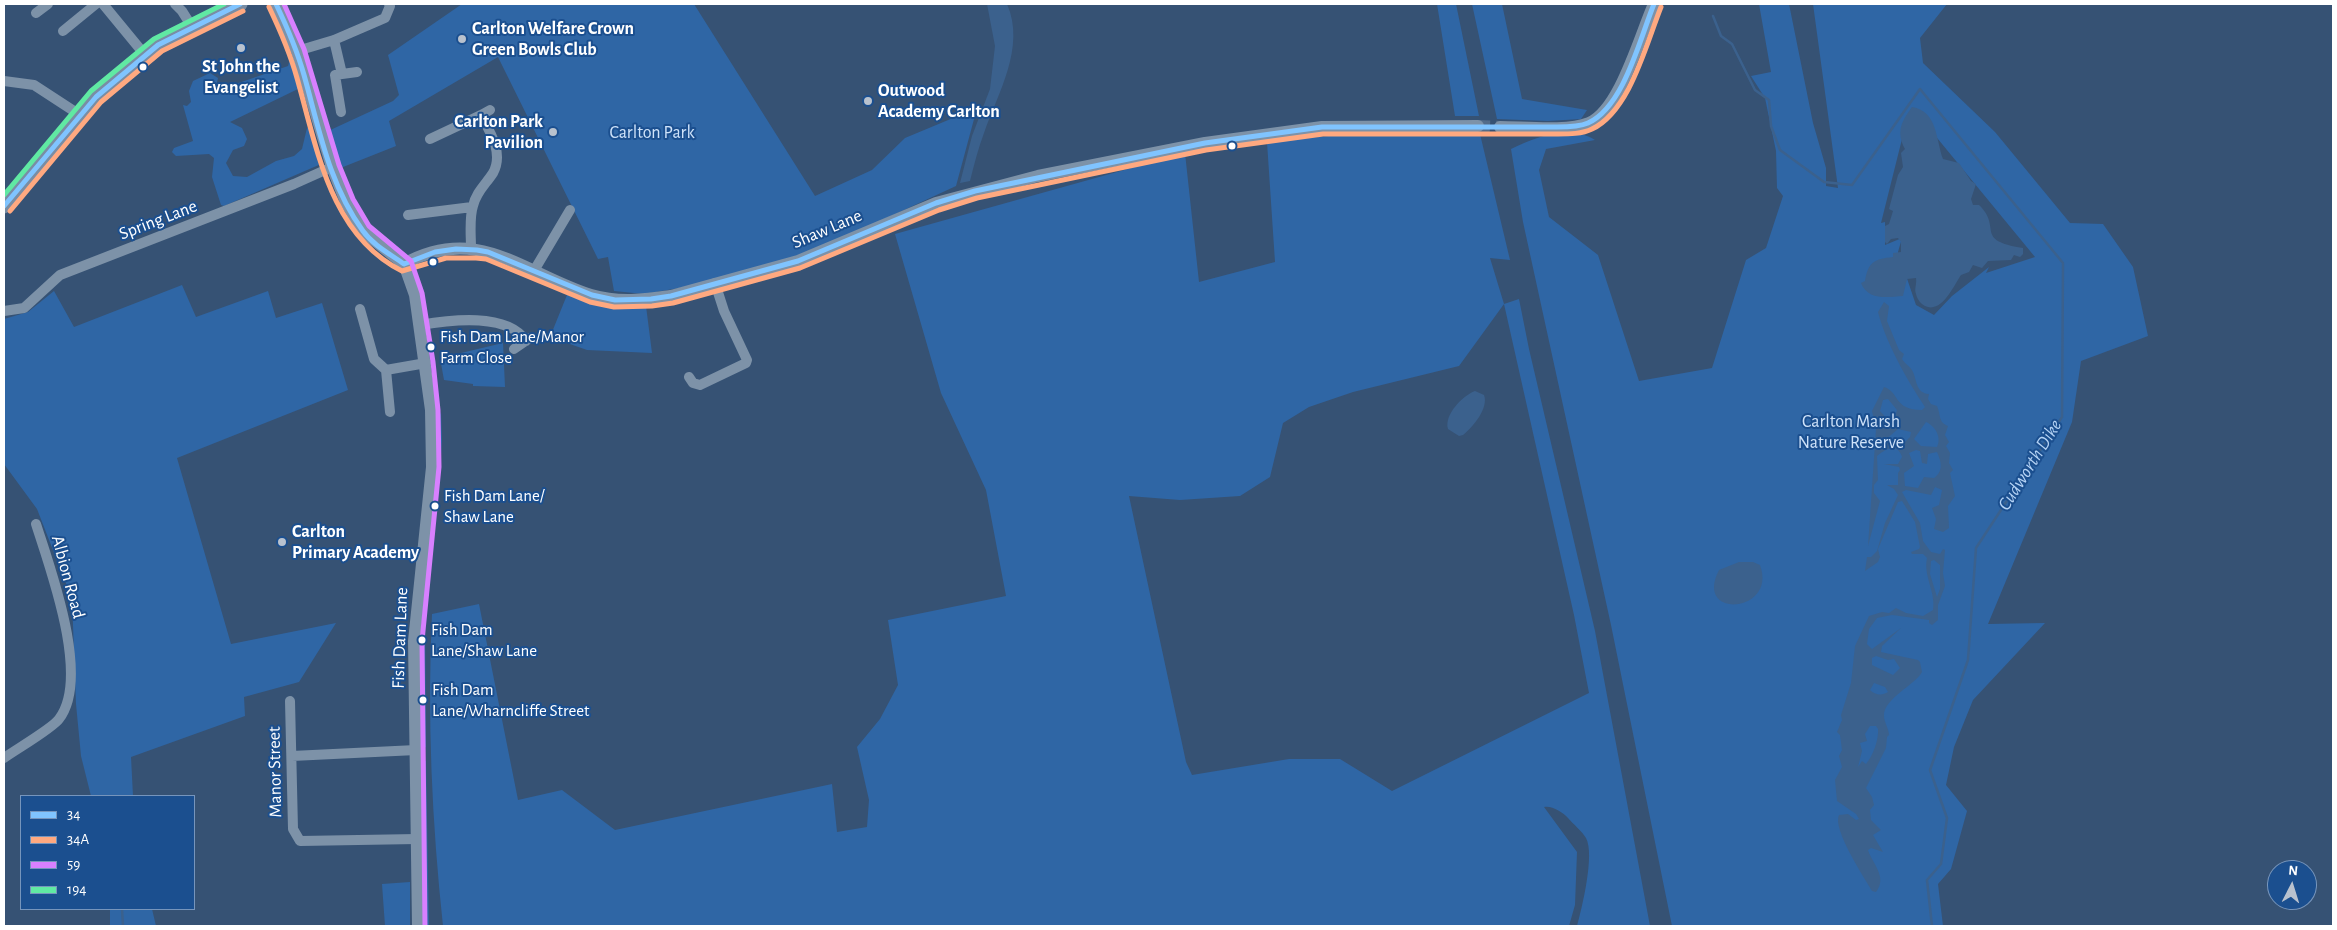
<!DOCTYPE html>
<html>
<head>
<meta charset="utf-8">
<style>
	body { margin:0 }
	#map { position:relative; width:2337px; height:930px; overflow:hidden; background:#365274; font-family:"Alegreya Sans",sans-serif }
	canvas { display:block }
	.frame { position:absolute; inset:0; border:5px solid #fff; pointer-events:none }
	.legend { position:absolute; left:20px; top:795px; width:175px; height:115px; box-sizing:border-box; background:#1b4f8f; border:1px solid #7695bc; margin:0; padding:6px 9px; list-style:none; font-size:15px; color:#fff }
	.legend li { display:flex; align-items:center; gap:10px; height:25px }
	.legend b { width:25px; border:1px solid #7695bc }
	.north { position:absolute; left:2267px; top:860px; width:50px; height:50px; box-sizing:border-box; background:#1b4f8f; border:1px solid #7695bc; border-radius:50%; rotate:5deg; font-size:14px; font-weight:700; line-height:20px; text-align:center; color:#fff }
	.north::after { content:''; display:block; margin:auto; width:18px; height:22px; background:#b9c2ce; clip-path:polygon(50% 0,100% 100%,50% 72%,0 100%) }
</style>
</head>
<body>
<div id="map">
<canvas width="2337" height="930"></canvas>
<div class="frame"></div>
<ul class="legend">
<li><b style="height:6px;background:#80c4ff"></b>34</li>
<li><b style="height:6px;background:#ffa980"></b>34A</li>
<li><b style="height:6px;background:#d880ff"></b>59</li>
<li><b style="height:6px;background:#60e9a3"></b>194</li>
</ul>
<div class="north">N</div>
</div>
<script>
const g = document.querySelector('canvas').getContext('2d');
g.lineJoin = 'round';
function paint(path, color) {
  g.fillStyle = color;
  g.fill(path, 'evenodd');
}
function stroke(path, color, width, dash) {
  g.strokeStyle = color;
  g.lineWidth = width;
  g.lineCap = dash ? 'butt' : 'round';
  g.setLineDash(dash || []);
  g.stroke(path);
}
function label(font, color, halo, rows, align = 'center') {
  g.font = font + ' "Alegreya Sans",sans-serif';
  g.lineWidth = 4;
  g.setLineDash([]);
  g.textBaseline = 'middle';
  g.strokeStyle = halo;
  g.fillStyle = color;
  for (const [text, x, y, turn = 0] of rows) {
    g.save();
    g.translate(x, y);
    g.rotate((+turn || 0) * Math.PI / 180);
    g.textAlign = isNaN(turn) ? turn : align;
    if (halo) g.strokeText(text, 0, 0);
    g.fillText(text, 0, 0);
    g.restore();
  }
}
paint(new Path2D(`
	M462,4H694L815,196L872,170L905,138L977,108L956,186L865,228L777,264L691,286L644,294L614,291L608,257L598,259L498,57L389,121L396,146L338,169L326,132L393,101L399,95L388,55Z
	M1437,4H1456L1479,116H1455Z
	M1472,4H1502L1522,99L1587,110L1581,119L1548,121L1497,119Z
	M1759,4H1789L1813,123L1826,168V186L1838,188L1813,4H1947L1920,38L1923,63L1995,132L2070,223L2103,224L2133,267L2148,336L2081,361L2072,422L1988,624L2045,623L1973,700L1954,747L1946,785L1967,811L1951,869L1938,884L1943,926H1672L1611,625L1523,222L1511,149C1536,137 1569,124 1595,140L1546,149L1539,170L1549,217L1598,255L1639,381L1712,368L1746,260L1766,248L1783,196L1777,188L1776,151L1765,98L1751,76L1771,72ZM1919,116L2035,257L1986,273L1989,267L1952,296L1934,315L1916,305L1898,252L1902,238L1885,245V222L1881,223L1903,135Z
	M290,59L300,88L230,122L242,128L247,139L244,146L233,150L226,163L233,176L247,177L276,161L294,156L302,149L307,128L312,127L322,159L321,164L224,206L221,205L212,177L214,158L209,154L176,156L172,152L174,148L193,141L183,105L187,106L191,102L189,91L193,81L210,73L218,78L216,87L221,89L288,66Z
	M1432,132L1480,134L1510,260L1490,258L1504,304L1519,299L1529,349L1595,631L1650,926H1577C1582,908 1595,854 1586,838C1582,831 1573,824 1568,818C1563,812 1551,805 1544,807L1577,852L1575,905L1569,926H443C432,823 427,717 432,614L479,604L518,800L562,790L615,830L832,784L837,832L867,827L869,800L857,747L880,719L898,685L888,620L1006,596L986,490L941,393L895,234L1185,153L1199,282L1275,262L1267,142L1339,135ZM1504,304L1574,615L1589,693L1392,791L1340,759H1289L1192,775L1186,762L1129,496L1180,500L1240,496L1270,477L1283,423L1309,407L1353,392L1459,366Z
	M182,285L196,317L268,291L276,318L322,303L348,390L177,458L231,644L336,623L299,682L244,697L245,716L131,757L133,796H91L81,756L76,704L72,599L37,509L4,464V319L28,312L54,291L74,327Z
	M567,295L615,307L646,306L652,353L587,350L550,337Z
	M503,343L505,387L473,386V384L444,380L440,358Z
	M441,412L442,440L440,469H437L439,417Z
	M425,615L426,747L422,748V621Z
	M422,761H426L429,926H424Z
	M410,882V926H385L382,884Z
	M110,909H152L156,926H110Z`), '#2f66a5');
paint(new Path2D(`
	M987,4H1007C1026,47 998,93 984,133C978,149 974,165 970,181L960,183L972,136L990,89L995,46Z
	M1912,107C1938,111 1936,141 1943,159L1959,163L1971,181L1976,184L1971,199L1973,205H1979C2003,228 1973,240 2023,248V254L2020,257L2014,255L2011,260L1988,261L1982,268L1973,265L1969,272L1961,275C1954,285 1942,314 1925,306C1921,304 1917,299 1916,294C1914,289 1917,284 1916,278L1907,279L1903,296C1888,297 1868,301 1861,283L1865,281C1868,263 1873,259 1893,257V253L1901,252V242L1898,238L1891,239L1887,244L1885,242V226L1889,224L1893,211L1889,209L1898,175L1903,167L1901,153L1905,149C1896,132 1901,122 1912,107Z
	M1884,302L1889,306L1887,321L1899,350L1904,354L1902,359C1905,364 1911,367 1913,372C1917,381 1916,393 1929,394L1928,399L1931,404L1937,406C1941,415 1938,422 1948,426L1945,435L1949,442L1946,446L1950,453L1949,463L1953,470L1950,473L1955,496L1948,506L1949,528L1943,532L1934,529L1936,519L1932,508L1939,505L1942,490L1935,487L1931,495L1906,490L1902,492L1920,523L1923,541L1931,552L1940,554L1943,549L1945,550L1943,573L1945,586L1938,605V620L1932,625L1929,623V620L1892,615L1877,618L1869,629L1867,644L1872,649L1901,628L1882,646L1881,652L1918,660L1920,662L1922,672C1915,685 1883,699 1884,716C1884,722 1889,729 1889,735L1887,737L1886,748L1866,788L1872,797L1874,805L1870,810L1871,820L1881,830L1873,835L1883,852L1871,848L1868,850C1872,863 1888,877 1876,892L1872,891C1864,877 1832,829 1839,815L1848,814L1856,820L1859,819L1856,814L1837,801L1835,780L1842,767L1839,756L1842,750L1840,735L1837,732L1842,720L1841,715L1851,683L1855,646L1869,616L1882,612L1889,613L1896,608L1906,613L1923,616L1933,610C1936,592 1923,576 1927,558L1923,554H1912L1911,552L1919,549L1920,547L1915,522L1902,501L1898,502L1878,549L1880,557L1878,562L1865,571L1867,557H1871L1877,551L1885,523L1898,495L1894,489L1887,485H1898V473L1900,470L1899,467L1884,464H1898L1902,457C1898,443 1886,448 1877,456L1878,480L1874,485V493L1880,501L1868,546L1876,429L1872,411L1884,387C1900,392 1893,410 1922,410L1925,407C1907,380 1886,343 1878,312ZM1888,399L1897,410L1894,420L1889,421L1880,411L1883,400ZM1926,422C1935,426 1942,437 1937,447L1921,446L1914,439ZM1898,429L1911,432L1910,437L1905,442L1886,443L1884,441ZM1916,450L1920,451L1922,463L1927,464L1928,454L1937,452C1941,461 1944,471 1934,478L1924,477L1918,488L1905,486L1904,473L1914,466L1909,453ZM1934,560L1940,565V589L1937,597L1930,574L1931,561ZM1876,656L1888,660L1894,659L1900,668L1893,675L1872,665V658ZM1874,683L1885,687L1888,692C1882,696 1875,695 1870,690ZM1870,726H1876L1878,729C1879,739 1873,756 1866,764L1862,761L1858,767L1862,751L1860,743L1867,741L1865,734Z
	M1475,391L1484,395C1489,408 1473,427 1463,435L1459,436L1448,429C1444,415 1462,396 1475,391Z
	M1739,562H1753L1760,565C1778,613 1693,620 1719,570Z`), '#3b618d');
stroke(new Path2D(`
	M1713,16L1721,36L1732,44L1755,90L1769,100L1771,126L1780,150L1824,182L1852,185L1920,89L2063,263L2062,417L1976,548L1968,660L1930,770L1947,818L1941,864L1927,880L1932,926
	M122,909L123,926`), '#3b618d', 2.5);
stroke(new Path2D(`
	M1478,126L1500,127`), '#546c89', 12, [12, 6]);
stroke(new Path2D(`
	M103,4L145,55
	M175,4L182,11L192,27
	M36,13L48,4
	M63,31L96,4
	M334,40L342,74L335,75L341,112
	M297,51L334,40L385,18L390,6L389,4
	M342,74L357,72
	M4,81L34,85L80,115
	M481,115L490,110
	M430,139L481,115C490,132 504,153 493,173C486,184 476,192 473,206C469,218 471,235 471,248
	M408,215L472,207
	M535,269L570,210
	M360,309L374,359L386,370L426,363
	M4,311L24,308L60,275L294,184L332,167
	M420,325C449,320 507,312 526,341
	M514,349L530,338
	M386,370L390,412
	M689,377L693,383L700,385L746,363L747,360L724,311L715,283
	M290,701L293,829L300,841L417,839
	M292,756L416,750
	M4,758C15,750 53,728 59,719C91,678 50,568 36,524`), '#7d92a8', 10);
stroke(new Path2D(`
	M276,4L297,51L332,167L346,202L363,231L404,264
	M1500,127C1524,127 1567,132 1589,123C1620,110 1640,35 1654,4
	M404,264C478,223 524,274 591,295C618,303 644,300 671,296L798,261L936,203L1038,176L1205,143L1322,127L1478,126
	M404,264L415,295L431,410L432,467L414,641L418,926`), '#7d92a8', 12);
stroke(new Path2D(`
	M4,206L96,97L158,45L240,4`), '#798da4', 15);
stroke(new Path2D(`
	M276,4C287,27 297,50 304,75C319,128 329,185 363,231C373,245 390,254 404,264L435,252L456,249L477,250L488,252L592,295L615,300L651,299L671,296L798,261L936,203L975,191L1205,143L1322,127H1557C1567,127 1579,127 1588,123C1624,107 1640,38 1654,4
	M4,206L96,97L158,45L240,4`), '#80c4ff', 5);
stroke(new Path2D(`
	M269,7C280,30 290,53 297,78C317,148 330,235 402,271L446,258H476L486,259L590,302L614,307L652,306L673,303L800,268L939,210L977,198L1206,150L1323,134H1558C1569,134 1582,134 1592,129C1630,111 1646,44 1661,7
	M10,211L101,102L162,51L243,11`), '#ffa980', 5);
stroke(new Path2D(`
	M284,4L304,49L339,165L353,199L369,226L411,261L422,293L433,362L438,410L439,467L422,641L425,926`), '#d880ff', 5);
stroke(new Path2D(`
	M4,195L91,91L154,39L224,4`), '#60e9a3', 5);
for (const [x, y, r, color] of [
	[462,39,5,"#b9c2ce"],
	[241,48,5,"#b9c2ce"],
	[143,67,4.5,"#fff"],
	[868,101,5,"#b9c2ce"],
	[553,132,5,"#b9c2ce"],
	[1232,146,4.5,"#fff"],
	[433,262,4.5,"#fff"],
	[431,347,4.5,"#fff"],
	[435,506,4.5,"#fff"],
	[282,542,5,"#b9c2ce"],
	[422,640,4.5,"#fff"],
	[423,700,4.5,"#fff"]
]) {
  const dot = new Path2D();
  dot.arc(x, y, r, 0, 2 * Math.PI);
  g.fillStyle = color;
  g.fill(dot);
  stroke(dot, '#1b4f8f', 2);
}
label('17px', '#fff', '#1b4f8f', [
	["Fish Dam Lane/Manor",440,337],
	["Farm Close",440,358],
	["Fish Dam Lane/",444,496],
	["Shaw Lane",444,517],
	["Fish Dam",431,630],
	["Lane/Shaw Lane",431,651],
	["Fish Dam",432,690],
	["Lane/Wharncliffe Street",432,711]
], 'left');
label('bold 18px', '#fff', '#1b4f8f', [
	["Carlton Welfare Crown",472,29],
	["Green Bowls Club",472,50],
	["St John the",241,67,"center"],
	["Evangelist",241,88,"center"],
	["Outwood",878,91],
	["Academy Carlton",878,112],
	["Carlton Park",543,122,"right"],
	["Pavilion",543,143,"right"],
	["Carlton",292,532],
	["Primary Academy",292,553]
], 'left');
label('18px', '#cfe3fa', '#1b4f8f', [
	["Carlton Park",652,133],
	["Carlton Marsh",1851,422],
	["Nature Reserve",1851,443]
]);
label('18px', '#fff', '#1b4f8f', [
	["Spring Lane",158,220,-21],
	["Shaw Lane",827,229,-23],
	["Albion Road",68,577,75],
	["Fish Dam Lane",400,638,-88],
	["Manor Street",275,772,-91]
]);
label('italic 19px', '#b5d3f5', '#1b4f8f', [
	["Cudworth Dike",2030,465,-58]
]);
</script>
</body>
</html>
